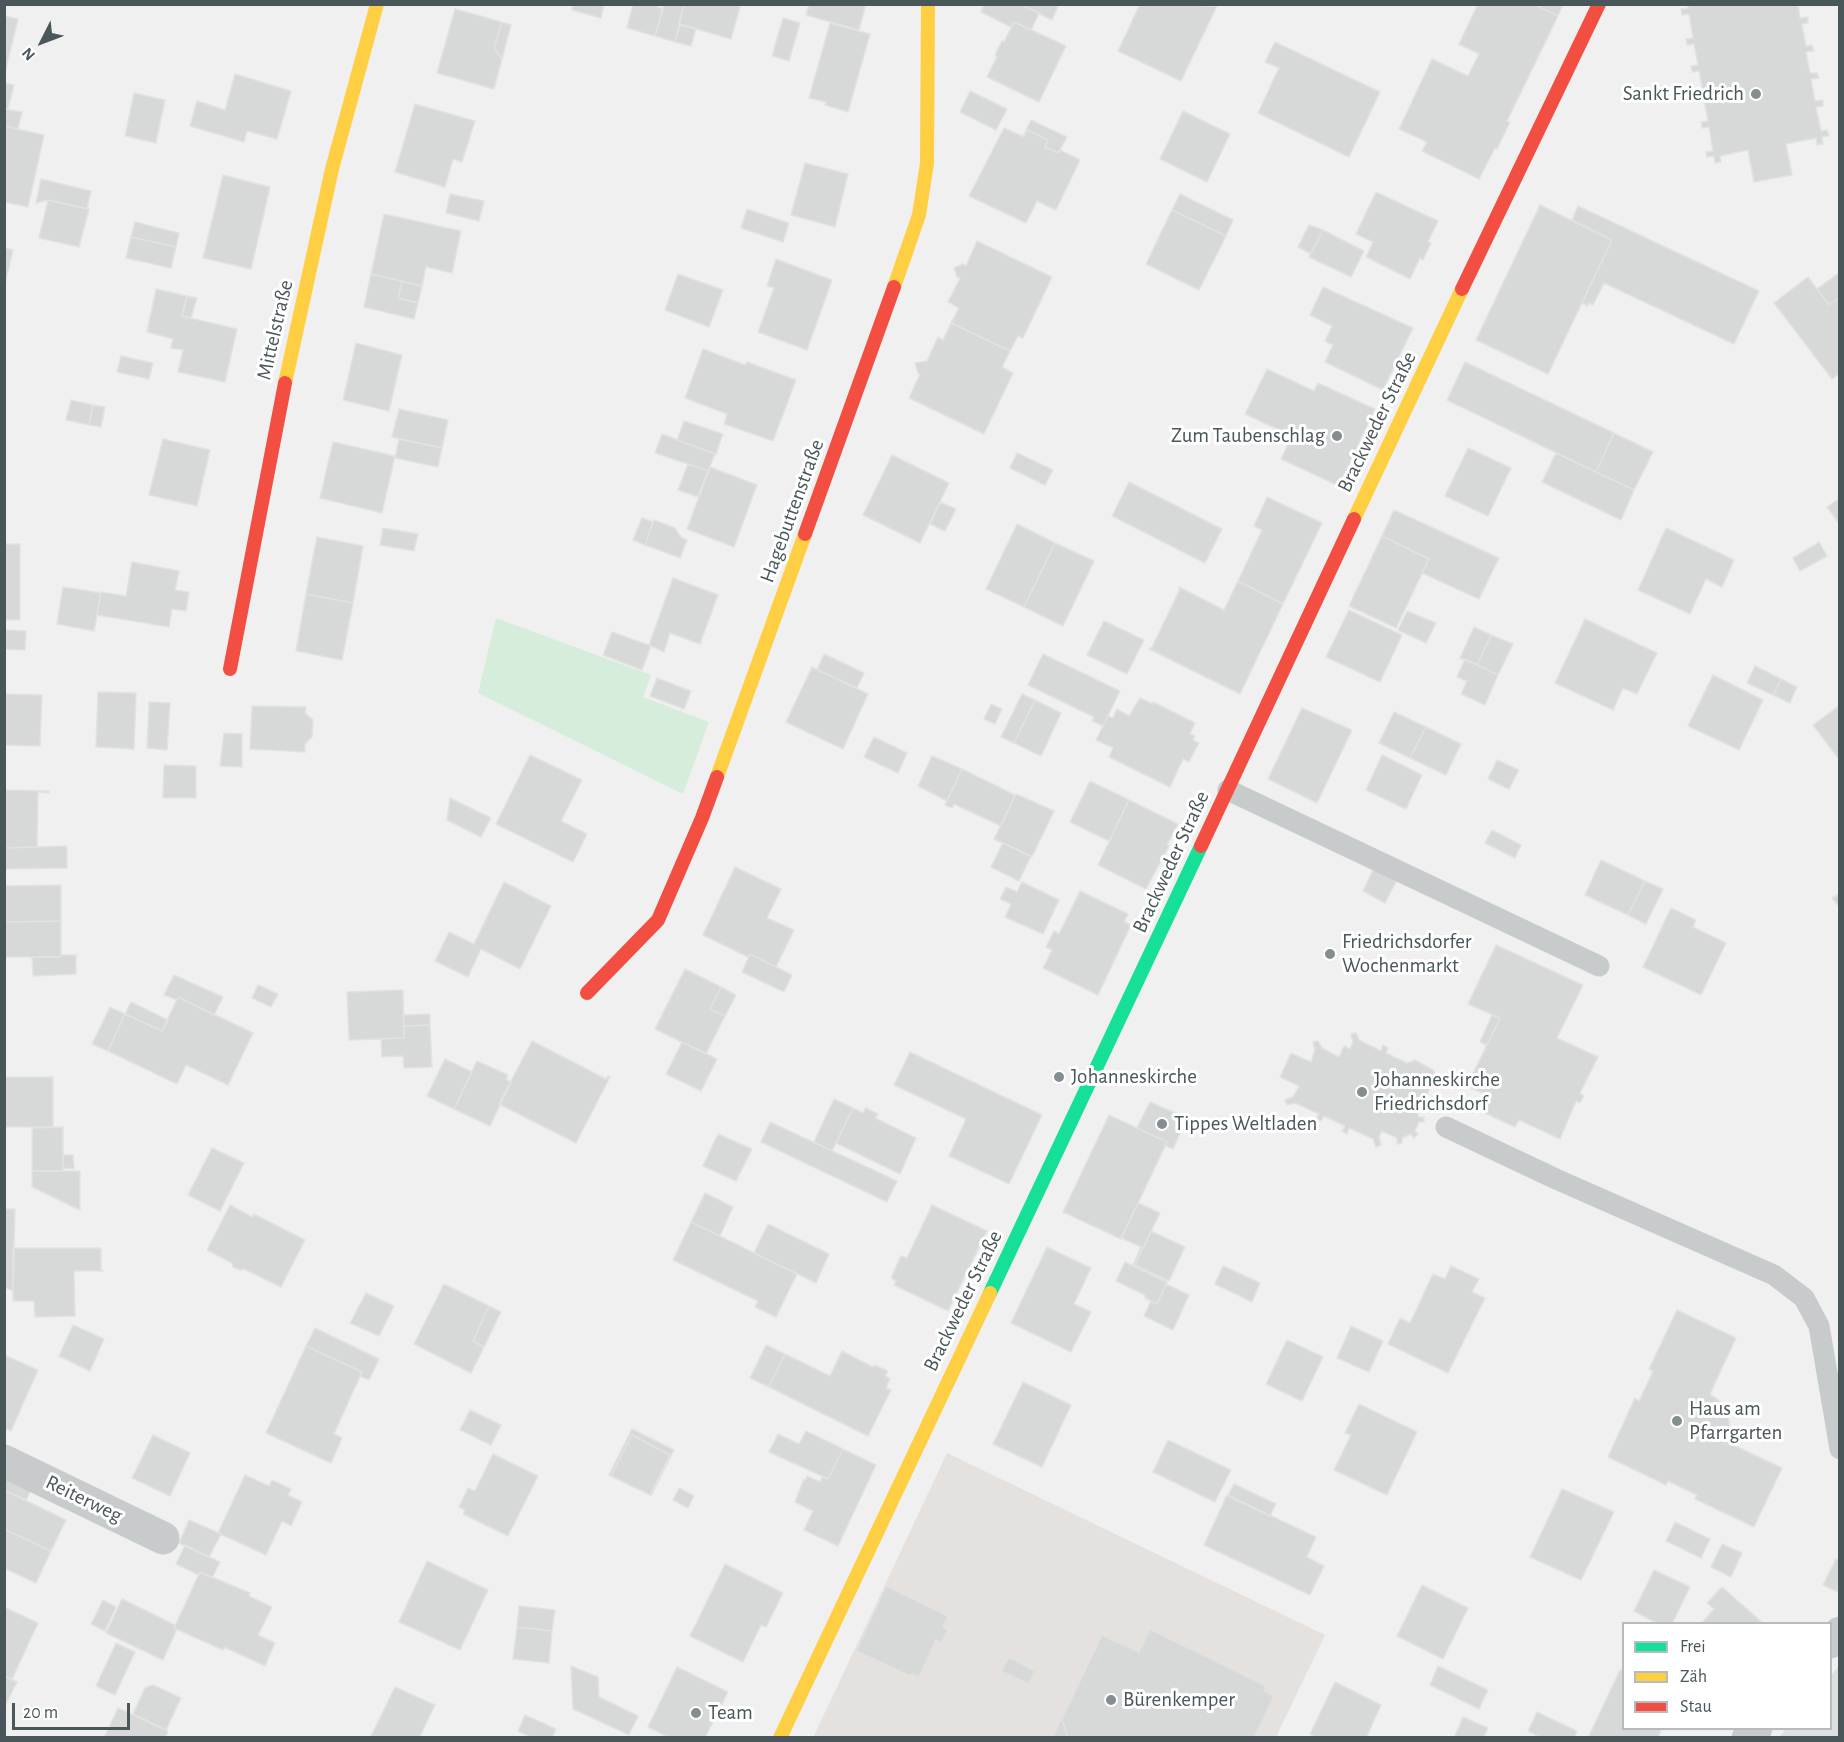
<!DOCTYPE html>
<html>
<head>
<meta charset="utf-8">
<style>
	body { margin:0 }
	#map { position:relative; width:1844px; height:1742px; overflow:hidden; background:#f1f0f0; font-family:"Alegreya Sans",sans-serif }
	canvas { display:block }
	.frame { position:absolute; inset:0; border:6px solid #49575b; pointer-events:none }
	.legend { position:absolute; left:1622px; top:1622px; width:210px; height:108px; box-sizing:border-box; background:#fff; border:2px solid #b6bcbd; margin:0; padding:8px 10px; list-style:none; font-size:18px; color:#49575b }
	.legend li { display:flex; align-items:center; gap:12px; height:30px }
	.legend b { width:30px; border:2px solid #b6bcbd }
	.north { position:absolute; left:12px; top:12px; width:60px; height:60px; -webkit-text-stroke:4px #fff; paint-order:stroke; rotate:228deg; font-size:16px; font-weight:700; line-height:24px; text-align:center; color:#49575b }
	.north::after { content:''; display:block; margin:auto; width:21px; height:27px; background:#49575b; clip-path:polygon(50% 0,100% 100%,50% 72%,0 100%) }
	.scale { position:absolute; left:12px; top:1703px; width:118px; height:27px; box-sizing:border-box; border:3px solid #49575b; border-top:0; padding-left:8px; font-size:18px; line-height:21px; white-space:nowrap; color:#49575b; -webkit-text-stroke:4px #fff; paint-order:stroke }
</style>
</head>
<body>
<div id="map">
<canvas width="1844" height="1742"></canvas>
<div class="frame"></div>
<ul class="legend">
<li><b style="height:8px;background:#16e098"></b>Frei</li>
<li><b style="height:8px;background:#ffcf43"></b>Zäh</li>
<li><b style="height:8px;background:#f24e42"></b>Stau</li>
</ul>
<div class="north">N</div>
<div class="scale">20 m</div>
</div>
<script>
const g = document.querySelector('canvas').getContext('2d');
g.lineJoin = 'round';
function paint(path, color) {
  g.fillStyle = color;
  g.fill(path, 'evenodd');
}
function stroke(path, color, width, dash) {
  g.strokeStyle = color;
  g.lineWidth = width;
  g.lineCap = dash ? 'butt' : 'round';
  g.setLineDash(dash || []);
  g.stroke(path);
}
function label(font, color, halo, rows, align = 'center') {
  g.font = font + ' "Alegreya Sans",sans-serif';
  g.lineWidth = 6;
  g.setLineDash([]);
  g.textBaseline = 'middle';
  g.strokeStyle = halo;
  g.fillStyle = color;
  for (const [text, x, y, turn = 0] of rows) {
    g.save();
    g.translate(x, y);
    g.rotate((+turn || 0) * Math.PI / 180);
    g.textAlign = isNaN(turn) ? turn : align;
    if (halo) g.strokeText(text, 0, 0);
    g.fillText(text, 0, 0);
    g.restore();
  }
}
paint(new Path2D(`
	M947,1453L1325,1635L1276,1737L813,1738Z`), '#e4e1df');
paint(new Path2D(`
	M1839,1665V1737H1779L1786,1729L1830,1728L1831,1676Z`), '#dfdfe0');
paint(new Path2D(`
	M496,618L651,675L643,697L709,722L683,794L478,693Z`), '#d7eddb');
const building = new Path2D(`
	M573,4H604L601,18L572,10Z
	M633,4H658V7L663,9L655,36L627,28Z
	M664,4H684L675,42L655,36Z
	M684,4H741L731,39L679,24Z
	M809,4H866L859,30L806,15Z
	M984,4H1020L1039,13L1031,30L1014,22L1011,27L981,12Z
	M1020,4H1059L1052,20Z
	M1140,4L1217,6L1181,81L1118,51Z
	M1478,4H1533L1558,16L1507,121L1510,122L1497,149L1495,148L1479,179L1422,151L1427,142L1399,129L1432,59L1468,76L1479,54L1459,44Z
	M1533,4H1563L1558,16Z
	M1688,4H1798L1800,18L1808,17V23L1802,24L1806,46L1812,45L1814,51L1806,52L1810,73H1817L1819,78L1811,79L1815,101L1823,100V106L1816,107L1821,131L1827,130L1829,136L1822,137L1823,144L1817,145L1816,138L1786,144L1792,175L1754,182L1748,150L1720,156L1721,162L1715,163L1714,156L1707,157L1706,152L1713,151L1709,127L1702,128L1701,122L1708,121L1704,99L1697,101L1696,95L1703,93L1699,71L1692,72L1691,66L1698,65L1694,44L1687,45L1686,39L1693,38L1689,14L1682,15L1681,9L1688,8Z
	M455,9L502,22L494,48L502,59L494,89L437,73Z
	M4,16L18,19L4,77Z
	M783,18L800,23L789,61L772,56Z
	M502,22L511,25L502,59L494,48Z
	M1014,22L1066,46L1039,102L987,77L997,57L995,55L1002,41L1004,42Z
	M830,23L870,34L848,112L825,105L826,102L809,98Z
	M680,25L696,29L691,46L675,42Z
	M1275,42L1380,92L1349,157L1258,113L1279,68L1265,62Z
	M235,74L291,91L277,139L247,131L244,142L190,126L197,101L225,110Z
	M4,83L14,85L8,109H4Z
	M970,91L1007,109L996,130L960,112Z
	M134,93L165,100L156,143L125,136Z
	M415,104L475,121L462,162L453,159L445,187L395,172Z
	M4,109L22,112L18,129L4,126Z
	M1183,111L1230,134L1207,182L1160,159Z
	M1031,120L1067,137L1058,153L1045,147L1048,140L1027,130L1023,136Z
	M4,126L44,135L28,207L4,202Z
	M1004,128L1024,137L1027,130L1048,140L1045,147L1058,153L1060,150L1080,160L1056,210L1037,201L1026,223L969,196Z
	M805,163L848,174L835,227L791,215Z
	M223,175L270,187L251,269L203,258Z
	M41,179L91,191L87,209L48,200L36,203Z
	M1376,192L1438,221L1428,242L1431,243L1423,260L1420,258L1410,279L1366,257L1373,242L1356,234Z
	M450,194L484,201L479,221L446,213Z
	M1180,194L1233,220L1226,236L1172,210Z
	M48,200L89,209L79,247L39,238Z
	M1540,205L1612,240L1548,374L1476,340Z
	M1578,206L1759,291L1734,344L1604,283L1593,305L1588,303V306L1582,303L1612,240L1572,220Z
	M747,209L789,223L783,242L741,228Z
	M1172,210L1226,236L1199,290L1146,264Z
	M384,214L461,231L452,273L426,267L422,286L371,274Z
	M135,222L179,233L176,247L131,237Z
	M1309,225L1323,230L1311,254L1298,247Z
	M1323,230L1364,251L1351,277L1309,257Z
	M131,237L176,247L171,268L126,258Z
	M977,241L1052,277L1023,338L1018,336L1010,351L951,323L959,308L948,302L960,278L957,277L954,268L963,264L966,266Z
	M4,248L13,250L4,289Z
	M776,259L832,280L807,350L758,332L774,288L767,286Z
	M1840,272V297L1829,305L1817,289Z
	M371,274L402,281L398,298L418,303L414,319L364,307Z
	M678,274L723,290L709,327L665,310Z
	M1808,277L1829,305L1840,297V373L1832,379L1774,303Z
	M402,281L422,286L418,303L398,298Z
	M1323,287L1413,328L1383,390L1325,362L1333,345L1325,341L1332,326L1310,315Z
	M156,289L187,296L182,316L237,329L225,382L178,372L183,350L171,348L173,339L147,332Z
	M187,296L197,298L191,318L182,316Z
	M951,323L1010,351L1002,367L1013,373L984,434L909,398L920,374L918,373L915,363L927,361L938,337L943,340Z
	M356,343L402,355L389,411L343,400Z
	M703,349L745,365L747,362L796,380L773,441L724,424L727,414L685,398Z
	M121,356L153,363L149,379L117,372Z
	M1465,362L1614,433L1596,472L1447,400Z
	M1267,369L1314,391L1318,383L1375,409L1339,486L1281,459L1292,436L1245,414Z
	M71,400L93,405L89,425L66,420Z
	M93,405L105,407L101,427L89,425Z
	M399,409L448,420L442,448L392,437Z
	M684,421L723,434L716,454L677,440Z
	M1614,433L1653,452L1634,490L1596,472Z
	M662,434L715,454L708,471L655,453Z
	M163,439L210,450L197,506L149,495Z
	M399,439L442,448L438,467L395,458Z
	M333,442L395,456L382,513L320,498Z
	M1468,448L1511,468L1488,516L1445,496Z
	M1017,453L1053,470L1045,485L1010,468Z
	M1556,453L1634,490L1621,520L1542,482Z
	M892,455L949,483L920,543L863,515Z
	M688,464L708,471L698,497L678,490Z
	M710,467L757,485L734,547L687,529Z
	M1129,482L1222,529L1205,563L1112,516Z
	M1267,497L1322,523L1283,604L1238,581L1262,530L1254,526Z
	M1840,498V525L1827,507Z
	M940,502L956,509L945,531L930,524Z
	M1394,510L1499,558L1479,599L1422,573L1429,559L1382,536Z
	M642,518L653,522L645,545L633,540Z
	M654,520L675,528L681,537L687,540L680,558L645,545Z
	M1017,524L1055,543L1024,607L986,589Z
	M383,528L418,534L414,551L380,545Z
	M1666,528L1734,560L1722,587L1706,579L1690,614L1638,590Z
	M1382,536L1429,559L1396,628L1349,606Z
	M317,537L363,546L353,603L306,594Z
	M1819,542L1827,556L1800,571L1793,558Z
	M1055,543L1094,561L1063,626L1024,607Z
	M4,544H20V620H4Z
	M132,562L179,571L175,590L189,592L186,611L172,609L169,627L97,615L101,592L126,596Z
	M673,578L718,595L700,644L670,633L664,652L649,645Z
	M1238,581L1283,604L1240,694L1149,649L1152,647L1180,589L1179,587L1224,610Z
	M63,587L101,593L94,631L57,624Z
	M306,594L353,603L342,660L296,651Z
	M1349,610L1402,635L1380,682L1326,657Z
	M1407,611L1436,623L1426,643L1398,630Z
	M1585,619L1657,653L1637,694L1623,688L1613,710L1555,683Z
	M1104,621L1144,640L1127,674L1087,655Z
	M1474,627L1491,635L1477,665L1460,658Z
	M4,630L26,631L25,650L4,649Z
	M612,632L651,646L642,670L603,655Z
	M1491,635L1513,644L1498,675L1477,665Z
	M824,654L864,673L857,688L817,670Z
	M1043,654L1120,691L1103,726L1092,721L1094,717L1028,685Z
	M1465,659L1498,675L1485,705L1461,694L1467,681L1457,677Z
	M1755,666L1781,679L1773,695L1747,683Z
	M812,667L868,694L843,749L786,722Z
	M1713,675L1763,700L1739,750L1688,726Z
	M657,678L691,691L684,709L650,696Z
	M1781,679L1797,687L1790,703L1773,695Z
	M98,692L136,693L134,749L96,747Z
	M4,694L42,695L40,746L4,745Z
	M1022,694L1035,700L1014,743L1001,737Z
	M1140,698L1153,704V702L1195,723L1190,734L1195,736L1193,740L1199,743L1189,762L1183,759L1170,787L1109,757L1113,748L1096,740L1108,716L1113,718L1117,709L1129,716Z
	M1035,700L1061,713L1041,756L1014,743Z
	M149,702L170,703L167,750L147,748Z
	M991,704L1002,709L995,724L984,719Z
	M1840,705V757L1838,758L1813,725Z
	M252,706L306,707L305,713L313,720L312,737L305,744V752L250,749Z
	M1302,708L1352,730L1317,803L1268,779Z
	M1394,712L1426,727L1410,758L1379,743Z
	M1426,727L1461,744L1446,775L1410,758Z
	M224,733L242,734V767L220,766Z
	M874,737L907,753L898,773L864,757Z
	M530,755L582,780L561,821L587,834L573,862L496,824Z
	M1382,755L1422,775L1406,809L1366,790Z
	M932,756L962,769L947,801L918,786Z
	M1497,760L1519,770L1509,789L1488,779Z
	M164,765L196,766V798H163Z
	M962,769L1015,795L1001,826L954,804L952,808L945,805Z
	M1090,781L1129,800L1109,841L1070,822Z
	M4,790L49,791V793L38,792L37,847L4,848Z
	M1016,794L1054,811L1032,857L994,839Z
	M450,798L491,818L481,837L447,820Z
	M1129,800L1178,824L1167,845L1169,846L1146,889L1098,865Z
	M1492,830L1521,845L1515,858L1485,843Z
	M1003,843L1031,856L1019,881L991,867Z
	M67,846V868L4,869V848Z
	M1601,860L1645,881L1628,915L1585,895Z
	M735,867L781,889L767,918L794,930L776,967L750,954L748,957L703,935Z
	M1374,868L1397,880L1385,903L1363,891Z
	M1645,881L1663,889L1646,924L1628,915Z
	M504,882L551,906L520,969L481,949L468,977L435,961L449,932L474,944Z
	M1022,882L1059,900L1043,934L1005,917L1011,904L1000,899L1006,887L1017,892Z
	M61,885V921L4,922V886Z
	M1080,891L1128,914L1124,922L1131,925L1098,995L1043,968L1052,950L1046,947L1054,931L1059,934Z
	M1840,893V908L1832,898Z
	M1671,908L1696,920L1693,927L1726,943L1701,995L1643,967Z
	M61,921V957H4V922Z
	M1496,945L1583,985L1557,1038L1598,1057L1580,1093L1584,1096L1580,1103L1576,1101L1560,1139L1519,1120L1515,1127L1485,1113L1491,1097L1467,1086L1500,1018L1468,1004Z
	M750,954L792,975L784,992L742,972Z
	M61,955H76V974L33,976L32,957H61Z
	M685,969L721,987L710,1009L725,1016L706,1054L655,1029Z
	M174,975L223,997L214,1015L178,997L177,1000L164,995Z
	M258,985L278,994L271,1007L252,998Z
	M721,987L736,995L725,1016L710,1009Z
	M403,990L404,1038L349,1040L347,992Z
	M178,997L253,1033L228,1085L186,1065L177,1084L108,1051L125,1014L162,1031Z
	M131,1002L168,1020L162,1031L125,1014Z
	M110,1007L125,1014L108,1051L92,1044Z
	M430,1014V1025L404,1026L403,1015Z
	M1492,1015L1500,1018L1487,1045L1480,1042Z
	M430,1025L432,1067L404,1068L403,1056L382,1057L381,1039L404,1038V1026Z
	M1356,1033L1359,1040L1381,1051L1383,1045L1388,1048L1386,1053L1407,1063L1415,1060L1433,1070L1436,1077L1424,1100L1419,1102L1420,1104L1416,1107L1419,1117H1424V1122H1419L1415,1131L1418,1134L1414,1138L1411,1134L1402,1138V1143L1397,1144V1138L1382,1131L1379,1137L1381,1145L1376,1147L1373,1139L1349,1128L1347,1134L1342,1131L1345,1126L1324,1116L1321,1121L1316,1119L1319,1114L1295,1103L1287,1105L1285,1100L1293,1097L1299,1086L1280,1077L1291,1053L1311,1062L1315,1050L1313,1042L1318,1041L1322,1048L1339,1057L1344,1046L1350,1049L1353,1042L1351,1034Z
	M532,1041L606,1079L608,1076L610,1077L576,1143L499,1104Z
	M682,1042L717,1059L701,1091L666,1074Z
	M910,1052L1042,1115L1009,1184L949,1156L966,1119L894,1085Z
	M445,1059L472,1072L454,1109L427,1096Z
	M477,1061L508,1075L506,1079L511,1082L490,1126L454,1109Z
	M4,1077H53V1127H4Z
	M834,1099L853,1108L832,1151L814,1142Z
	M1150,1102L1187,1118L1173,1149L1165,1145L1167,1142L1137,1128Z
	M853,1108L863,1113L866,1108L878,1114L875,1118L916,1138L900,1174L836,1143Z
	M1109,1115L1167,1142L1121,1239L1063,1212Z
	M770,1122L897,1181L887,1202L761,1142Z
	M63,1127V1171H32V1128Z
	M718,1134L752,1149L736,1181L703,1166Z
	M212,1148L244,1163L220,1211L188,1195Z
	M63,1155H73L74,1169L63,1168Z
	M32,1171H80V1210L32,1187Z
	M705,1193L733,1207L720,1236L691,1222Z
	M1138,1203L1160,1213L1135,1265H1133L1141,1247L1121,1238Z
	M230,1205L252,1217L254,1214L305,1240L281,1287L244,1269L240,1270L233,1267L232,1263L207,1250Z
	M932,1205L987,1231L948,1311L894,1285L896,1281L891,1278L901,1256L907,1258Z
	M4,1209H15L13,1291L4,1287Z
	M691,1222L797,1274L776,1317L755,1307L758,1301L673,1260Z
	M768,1224L829,1254L816,1283L754,1253Z
	M1151,1231L1185,1247L1169,1281L1135,1265Z
	M1047,1247L1091,1268L1074,1304L1091,1312L1071,1352L1011,1323Z
	M13,1248H101V1269L103,1271H74L75,1316L35,1317L34,1301H13Z
	M1125,1262L1167,1282L1157,1304L1145,1298V1295L1116,1281Z
	M1223,1266L1260,1283L1252,1302L1215,1284Z
	M1451,1266L1479,1279L1472,1292L1485,1298L1448,1373L1388,1344L1400,1318L1410,1323L1433,1274L1445,1279Z
	M444,1284L489,1306L473,1341L484,1347L471,1373L414,1344Z
	M1166,1284L1189,1295L1173,1330L1144,1316L1151,1301L1157,1304Z
	M366,1293L394,1306L379,1336L350,1323Z
	M489,1306L501,1312L484,1347L473,1341Z
	M1677,1310L1736,1338L1710,1394L1721,1402L1728,1414L1730,1428L1727,1442L1782,1468L1754,1527L1695,1499L1697,1495L1668,1481L1666,1485L1608,1457L1635,1398L1639,1401L1653,1371L1649,1369Z
	M73,1325L104,1339L90,1371L59,1356Z
	M1351,1326L1383,1341L1369,1372L1337,1358Z
	M315,1328L379,1359L369,1380L360,1376L362,1372L306,1346Z
	M1287,1340L1323,1357L1302,1401L1266,1384Z
	M766,1345L785,1354L769,1387L750,1378Z
	M306,1346L362,1372L334,1434L342,1438L331,1463L266,1433Z
	M842,1351L873,1367L874,1365L888,1371L885,1376L890,1379L886,1388L891,1390L868,1436L769,1387L785,1354L830,1376Z
	M4,1355L38,1370L11,1431L4,1428Z
	M1023,1382L1071,1405L1042,1467L993,1444Z
	M1359,1404L1417,1432L1387,1495L1334,1470L1351,1435L1345,1433Z
	M470,1410L501,1425L491,1445L460,1430Z
	M632,1429L674,1450L651,1496L670,1455L632,1435L611,1476L609,1475Z
	M806,1431L843,1449L828,1479L769,1452L778,1434L799,1444Z
	M153,1435L190,1453L170,1496L132,1478Z
	M632,1435L670,1455L650,1495L611,1476Z
	M1168,1440L1231,1470L1215,1502L1153,1472Z
	M843,1449L876,1465L838,1546L804,1530L813,1511L795,1502L804,1479L806,1480L807,1476L820,1482L822,1477L828,1479Z
	M493,1454L538,1476L508,1536L463,1514L465,1510L459,1507L468,1488L475,1491Z
	M4,1472L33,1486L26,1500L4,1490Z
	M245,1475L269,1486L272,1480L291,1489L288,1495L302,1502L291,1526L282,1521L266,1555L218,1533Z
	M1234,1484L1276,1504L1270,1516L1228,1496Z
	M679,1488L694,1496L688,1508L673,1500Z
	M1562,1489L1614,1512L1581,1580L1530,1557Z
	M4,1490L66,1520L51,1551L4,1529Z
	M1227,1495L1316,1537L1307,1557L1324,1566L1310,1595L1204,1545Z
	M189,1520L221,1534L209,1557L179,1543Z
	M1675,1522L1710,1539L1701,1558L1666,1541Z
	M4,1529L51,1551L36,1583L4,1568Z
	M1722,1544L1742,1553L1731,1577L1711,1567Z
	M185,1545L220,1562L212,1578L200,1572L199,1575L176,1564Z
	M1836,1559L1840,1560L1838,1592L1823,1585Z
	M427,1561L488,1590L460,1650L399,1622Z
	M725,1564L783,1593L766,1627L761,1625L743,1662L690,1636Z
	M1654,1570L1690,1587L1672,1624H1658L1634,1611Z
	M200,1572L250,1593L249,1596L272,1607L258,1635L275,1643L265,1666L224,1647L223,1650L174,1628Z
	M1422,1585L1468,1608L1443,1659L1397,1636Z
	M886,1586L948,1616L943,1627L948,1630L941,1643L936,1640L919,1677L911,1674L910,1676L856,1651Z
	M1722,1587L1764,1624H1701L1714,1609L1707,1603Z
	M122,1599L175,1625L174,1628L177,1629L163,1660L106,1633Z
	M103,1600L116,1607L105,1631L91,1624Z
	M519,1606L555,1610L552,1631L517,1627Z
	M4,1607L38,1623L12,1679L4,1676Z
	M517,1627L552,1631L549,1663L513,1659Z
	M1150,1629L1266,1686L1264,1691L1274,1696L1254,1738H1068L1062,1719L1102,1635L1139,1652Z
	M116,1643L135,1652L115,1695L96,1686Z
	M1009,1657L1035,1671L1028,1684L1001,1671Z
	M571,1666L598,1677L599,1697L638,1716L629,1735L573,1709Z
	M1438,1666L1488,1690L1479,1709L1430,1685Z
	M677,1667L728,1692L705,1738H670L648,1727Z
	M1620,1670L1624,1671V1728H1662L1658,1738H1588Z
	M4,1676L17,1682L4,1708Z
	M1335,1682L1381,1705L1366,1738H1317L1310,1734Z
	M153,1685L181,1698L166,1730L133,1714L145,1688Z
	M395,1687L435,1705L419,1738H370Z
	M1074,1692L1062,1719L1068,1738H1052Z
	M118,1708L168,1731L165,1738H104Z
	M1537,1712L1577,1731L1574,1738H1541L1528,1731Z
	M525,1715L556,1729L552,1738H533L518,1731Z
	M1463,1717L1488,1728L1483,1738H1454Z`);
paint(building, '#d7d8d8');
stroke(building, '#e2e2e3', 1.5);
stroke(new Path2D(`
	M1228,790L1599,966
	M1446,1127L1556,1179L1774,1275L1804,1298L1819,1326L1840,1449`), '#c8cbcc', 21);
stroke(new Path2D(`
	M4,1461L163,1538
	M1830,1642L1840,1633
	M1748,1738L1756,1728`), '#c8cbcc', 33);
stroke(new Path2D(`
	M990,1293L1201,846`), '#16e098', 14);
stroke(new Path2D(`
	M894,287L919,215L927,163L928,4
	M285,383L332,169L377,4
	M1354,519L1462,289
	M717,777L805,534
	M780,1738L990,1293`), '#ffcf43', 14);
stroke(new Path2D(`
	M1462,289L1599,4
	M805,534L894,287
	M230,669L285,383
	M1201,846L1354,519
	M587,993L658,920L702,818L717,777`), '#f24e42', 14);
for (const [x, y, r, color] of [
	[1756,94,6,"#848d8f"],
	[1337,436,6,"#848d8f"],
	[1330,954,6,"#848d8f"],
	[1059,1077,6,"#848d8f"],
	[1362,1092,6,"#848d8f"],
	[1162,1124,6,"#848d8f"],
	[1677,1421,6,"#848d8f"],
	[1111,1700,6,"#848d8f"],
	[696,1713,6,"#848d8f"]
]) {
  const dot = new Path2D();
  dot.arc(x, y, r, 0, 2 * Math.PI);
  g.fillStyle = color;
  g.fill(dot);
  stroke(dot, '#fff', 2);
}
label('21px', '#49575b', '#fff', [
	["Sankt Friedrich",1744,94,"right"],
	["Zum Taubenschlag",1325,436,"right"],
	["Friedrichsdorfer",1342,942],
	["Wochenmarkt",1342,966],
	["Johanneskirche",1071,1077],
	["Johanneskirche",1374,1080],
	["Friedrichsdorf",1374,1104],
	["Tippes Weltladen",1174,1124],
	["Haus am",1689,1409],
	["Pfarrgarten",1689,1433],
	["Bürenkemper",1123,1700],
	["Team",708,1713]
], 'left');
label('21px', '#49575b', '#fff', [
	["Mittelstraße",275,330,-77],
	["Brackweder Straße",1377,422,-64],
	["Hagebuttenstraße",792,511,-70],
	["Brackweder Straße",1171,862,-65],
	["Brackweder Straße",963,1301,-64],
	["Reiterweg",84,1499,26]
]);
</script>
</body>
</html>
